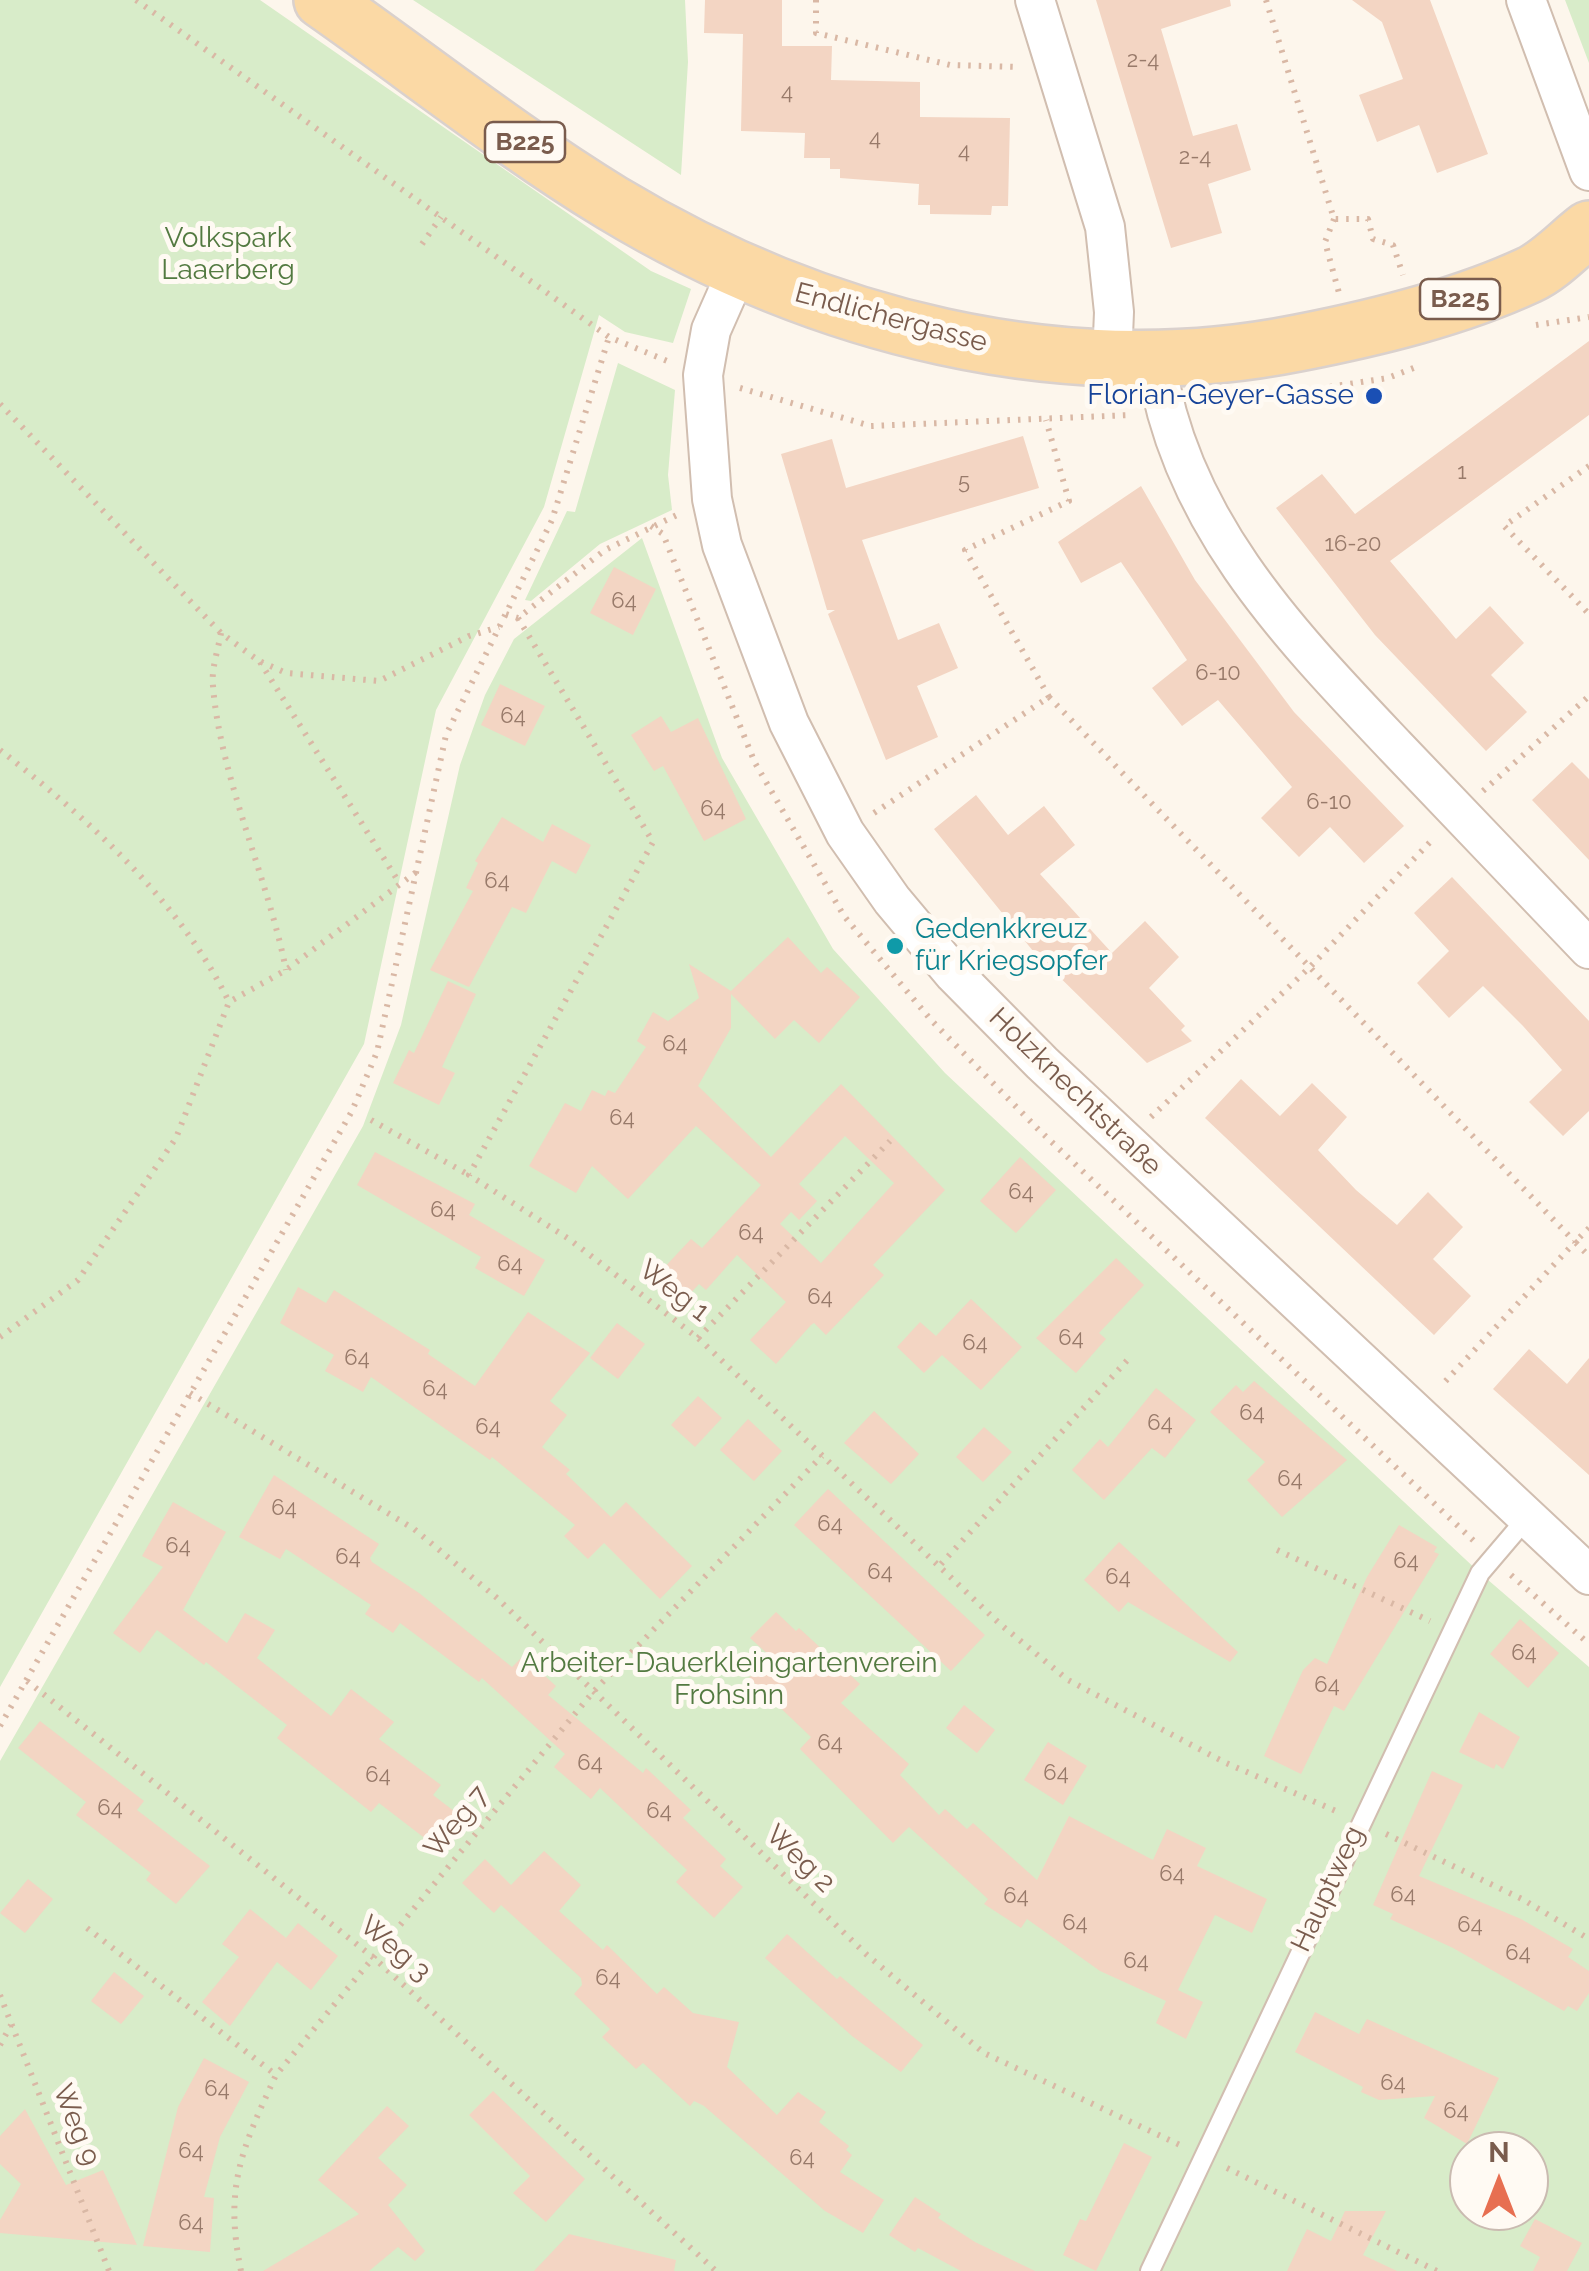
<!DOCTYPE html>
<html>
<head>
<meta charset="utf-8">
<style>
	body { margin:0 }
	#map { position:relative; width:1589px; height:2271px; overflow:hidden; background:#fdf6ec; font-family:Raleway,sans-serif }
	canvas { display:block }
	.north { position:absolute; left:1449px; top:2131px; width:100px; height:100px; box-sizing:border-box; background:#fffaf3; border:2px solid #cabbb1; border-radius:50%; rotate:0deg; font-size:28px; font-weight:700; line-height:40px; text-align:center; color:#7a5c4d }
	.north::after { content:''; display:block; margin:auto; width:35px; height:45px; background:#e76f51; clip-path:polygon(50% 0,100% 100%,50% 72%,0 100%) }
</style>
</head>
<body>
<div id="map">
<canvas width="1589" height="2271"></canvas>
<div class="north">N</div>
</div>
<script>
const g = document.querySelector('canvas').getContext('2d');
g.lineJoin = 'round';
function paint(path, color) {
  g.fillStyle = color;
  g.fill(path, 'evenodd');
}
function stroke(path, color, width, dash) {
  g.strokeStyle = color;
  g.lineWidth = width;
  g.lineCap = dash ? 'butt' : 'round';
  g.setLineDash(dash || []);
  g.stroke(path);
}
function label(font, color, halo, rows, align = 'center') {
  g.font = font + ' Raleway,sans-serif';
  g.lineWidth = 10;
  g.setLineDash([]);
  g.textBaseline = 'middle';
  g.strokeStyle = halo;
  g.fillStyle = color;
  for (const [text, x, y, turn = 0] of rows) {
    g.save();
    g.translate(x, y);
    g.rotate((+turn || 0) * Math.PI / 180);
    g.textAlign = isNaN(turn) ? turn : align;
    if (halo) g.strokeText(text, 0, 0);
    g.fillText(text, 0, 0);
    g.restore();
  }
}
paint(new Path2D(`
	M0,0H260L651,271L691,289L673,343L625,332L599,315L544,507L436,710L364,1044L0,1687Z
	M413,0H685L688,62L681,175Z
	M1565,0H1589V63Z
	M618,363L675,390L668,475L672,510L600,544L531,601L525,600L567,511L575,512Z
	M642,538L722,758L833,949L945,1073L1480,1573L1589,1667V2271H0V1761L363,1126L401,1025L460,765L485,695L514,639ZM1469,2151H1529V2211H1469Z`), '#d8ecc9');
paint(new Path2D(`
	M705,0H782V46H832L831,80L920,82V117L1010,118L1008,206H992L991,215L930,214V205H918L919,184L840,178V169H830V158H804L805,133L741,131L743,34L704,33Z
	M1096,0H1230L1231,6L1161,29L1193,136L1237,124L1251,170L1208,184L1222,233L1171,248Z
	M1352,0H1430L1488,154L1437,173L1419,125L1377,142L1359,95L1403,79L1382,22Z
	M1589,341V415L1390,561L1456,639L1490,606L1524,643L1491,675L1527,712L1486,751L1375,635L1276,508L1322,474L1355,514Z
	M1023,436L1039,488L862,540L898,640L939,623L958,668L917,686L938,737L886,760L828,614L835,610H827L781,454L832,439L846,488Z
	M1141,486L1195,580L1294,712L1404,826L1364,863L1330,827L1299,857L1261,818L1292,787L1218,700L1182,726L1152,688L1187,660L1121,562L1081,583L1058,542Z
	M614,567L656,589L633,635L590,613Z
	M500,684L545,706L525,746L481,725Z
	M661,716L671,732L698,718L746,819L704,841L663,766L654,771L631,735Z
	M1572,762L1589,779V860L1532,800Z
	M976,795L1008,835L1044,806L1075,845L1040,874L1112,953L1145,921L1179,957L1149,988L1185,1026L1181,1030L1192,1041L1147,1063L1033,951L934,829Z
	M502,817L543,842L552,824L591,845L576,874L552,861L526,913L512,907L469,987L430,970L473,891L466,888L478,863L475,861Z
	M1452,877L1589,1021V1111L1563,1136L1529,1102L1562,1070L1523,1026L1483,986L1449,1018L1417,983L1449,951L1414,913Z
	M788,937L821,973L827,967L860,997L819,1043L794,1020L775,1039L731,994V1028L698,1086L771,1157L841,1084L945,1190L873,1265L884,1275L826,1335L814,1323L811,1325L776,1364L750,1340L786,1302L737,1255L706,1290L699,1284L687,1297L660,1272L691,1239L702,1248L761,1185L696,1126L628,1199L592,1166L576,1193L529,1166L565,1103L581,1111L592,1090L605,1096L608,1090L615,1093L646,1047L637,1041L653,1012L668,1021L699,998L689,964L731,991ZM845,1136L894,1183L821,1263L780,1224L791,1212L799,1220L817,1201L799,1184Z
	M448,981L476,994L442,1067L455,1073L439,1105L393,1083L409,1050L414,1053Z
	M1241,1079L1280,1116L1312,1083L1347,1117L1318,1150L1356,1190L1397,1225L1428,1192L1463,1227L1433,1259L1471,1296L1434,1335L1205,1118Z
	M375,1152L475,1204L469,1215L545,1260L524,1296L475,1268L481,1257L357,1185Z
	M1020,1157L1056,1190L1016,1233L980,1201Z
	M1116,1258L1144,1285L1099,1333L1106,1339L1076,1373L1036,1338Z
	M298,1287L326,1303L334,1290L430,1350L428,1354L475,1386L528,1312L590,1353L550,1401L567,1415L542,1447L570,1470L566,1474L611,1517L626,1502L692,1566L660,1599L604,1543L588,1559L564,1536L575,1525L492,1457L490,1460L371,1377L363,1392L325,1371L334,1355L280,1323Z
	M971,1299L1022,1347L981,1390L942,1355L924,1373L897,1347L920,1322L936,1336Z
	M617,1323L645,1344L618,1379L590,1358Z
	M1529,1349L1567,1384L1589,1358V1475L1493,1389Z
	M1254,1381L1347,1460L1282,1517L1247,1480L1265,1462L1210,1412L1236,1385L1243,1392Z
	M1156,1388L1196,1420L1165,1458L1152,1448L1104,1500L1072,1470L1100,1439L1108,1447Z
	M698,1396L722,1418L695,1447L671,1425Z
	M874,1411L919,1454L891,1484L844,1443Z
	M748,1419L782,1451L754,1481L720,1450Z
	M984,1427L1012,1452L983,1482L956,1457Z
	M274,1475L379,1544L370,1558L372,1562L419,1593L512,1667L523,1656L556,1686L548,1695L643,1773L646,1768L691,1810L683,1818L726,1859L720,1866L743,1887L714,1918L676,1882L687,1870L600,1788L591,1799L554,1767L565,1754L482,1678L479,1682L400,1623L393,1633L365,1614L371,1605L286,1549L280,1559L239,1537Z
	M828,1489L985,1635L951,1671L794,1525Z
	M173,1502L226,1532L183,1610L227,1643L245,1613L275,1630L257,1658L331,1716L351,1689L394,1722L379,1739L441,1785L433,1795L467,1821L444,1853L379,1803L371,1812L277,1738L287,1725L206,1662L204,1665L157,1630L140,1653L113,1633L163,1567L142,1556Z
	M1399,1525L1437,1547L1434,1552L1439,1554L1344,1711L1334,1706L1301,1774L1264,1756L1303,1670L1315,1658L1327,1664L1367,1577Z
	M1119,1542L1238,1652L1230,1662L1128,1602L1119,1612L1084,1580Z
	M776,1612L796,1631L799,1628L860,1684L841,1703L909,1764L900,1775L939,1815L945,1809L967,1829L973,1823L1037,1880L1069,1816L1153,1860L1167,1829L1206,1848L1197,1866L1267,1899L1252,1933L1215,1915L1178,1990L1203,2002L1186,2039L1156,2023L1166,2001L1100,1971L1027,1919L1021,1928L984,1904L988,1899L909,1827L893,1843L800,1749L811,1737L749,1678L770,1656L750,1638Z
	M1520,1619L1559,1653L1528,1688L1490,1654Z
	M964,1705L995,1730L977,1753L946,1728Z
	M1479,1712L1520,1737L1503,1769L1496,1764L1494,1769L1459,1752Z
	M40,1721L144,1801L137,1810L210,1866L176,1904L146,1880L151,1873L76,1815L86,1802L18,1748Z
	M1048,1742L1087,1766L1063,1805L1024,1780Z
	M1432,1771L1463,1785L1419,1876L1521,1919L1573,1949L1568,1957L1589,1971V1993L1577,2011L1568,2006L1564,2011L1453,1948L1390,1919L1393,1914L1373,1905Z
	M544,1851L581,1885L559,1911L603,1950L607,1945L657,1994L664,1987L693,2013L739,2022L727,2067L777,2115L798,2092L826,2112L819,2122L849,2146L846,2150L852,2155L840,2172L884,2200L863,2233L825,2211L704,2106L694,2101L690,2106L643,2063L636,2069L602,2037L610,2029L574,1994L582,1985L581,1978L501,1905L494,1913L462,1883L485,1859L511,1885Z
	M28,1879L53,1899L25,1933L0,1913Z
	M250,1909L286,1938L298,1923L338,1956L311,1990L277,1962L230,2026L202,2002L239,1957L222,1944Z
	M787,1934L837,1979L840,1976L923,2045L901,2072L852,2036L765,1958Z
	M114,1972L144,1996L121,2024L91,2001Z
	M1315,2012L1359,2034L1367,2019L1499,2078L1467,2144L1424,2118L1435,2096L1379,2100L1361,2092L1363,2087L1295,2052Z
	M204,2058L249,2082L220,2137L204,2197L214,2198L210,2252L143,2246L178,2107Z
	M493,2091L585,2179L546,2222L513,2193L530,2176L469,2115Z
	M387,2106L409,2126L378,2158L407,2185L388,2205L425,2251L415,2261L398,2247L369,2271H263L359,2214L318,2180Z
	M25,2109L66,2185L103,2170L137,2245L0,2233V2220L21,2184L0,2164V2136Z
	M1124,2143L1152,2157L1096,2271L1063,2255L1080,2219L1086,2221Z
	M915,2197L941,2214L938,2218L975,2242L1035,2271H961L918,2248L915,2252L889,2235Z
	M1345,2211H1386L1363,2255L1397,2271H1287L1307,2229L1331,2241Z
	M1535,2219L1582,2243L1567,2271H1533L1540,2257L1520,2246Z
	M569,2234L676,2260L674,2271H534Z`), '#f3d5c3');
const lane = new Path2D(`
	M1150,2271L1480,1573L1526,1519`);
const street = new Path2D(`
	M1035,0L1105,227L1114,312L1112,360
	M1526,0L1589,171
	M738,269L711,330L703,375L712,499L722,545L789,723L845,833L892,900L954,974L1042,1063L1589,1575
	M1156,361C1179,521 1289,634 1395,746C1460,814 1524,881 1589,949`);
const primary = new Path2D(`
	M322,0C418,67 512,142 612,203C816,326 1062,390 1298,343C1375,328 1458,308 1529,275C1551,265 1570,243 1589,229`);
stroke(lane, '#d1beb0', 22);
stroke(street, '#d1beb0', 42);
stroke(primary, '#dad1cd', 60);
stroke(new Path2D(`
	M136,0L609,337L672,363
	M816,0V33L950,65L1018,67
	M1266,0L1334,219H1368L1373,239L1393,245L1403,275
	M1334,219L1325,242L1339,293
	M422,244L441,217
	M1536,325L1589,317
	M740,388L871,426L1131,415
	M1257,398L1388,378L1421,365
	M0,404L221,633L259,661L286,673L379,681L469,636L499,627
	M1589,466L1504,526L1589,614
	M651,526L663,534L755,763L844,916L931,1020L1039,1130L1476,1543
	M506,614L518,618L605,550L679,514
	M518,618L653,842L469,1175L569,1239L698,1338L1000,1624L1068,1680L1224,1762L1338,1812
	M221,633C218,650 211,670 213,686C220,777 268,878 286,970
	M260,662L400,884
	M1049,697L1575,1242L1441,1386
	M0,750C88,819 179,900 229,1002
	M1483,791L1589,696
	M874,813L1049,697L965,550L1069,501L1046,420
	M1151,1117L1310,967L1434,838
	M371,1120L469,1175
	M1589,1228L1575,1242L1589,1256
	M0,1337L78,1280L176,1138L229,1002L286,970L419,870
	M698,1338L890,1141
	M190,1393L414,1529L497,1598L867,1955L984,2053L1180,2145
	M1277,1550L1430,1621
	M941,1564L1132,1355
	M1511,1575L1589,1644
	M27,1681L374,1958L716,2271
	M0,1726L352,1111L377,1052L446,735L552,520L609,337
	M1386,1834L1522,1899L1589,1939
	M87,1928L276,2075
	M0,1995L109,2271
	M0,2045L11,2025
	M1227,2168L1437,2271
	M241,2271C224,2188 241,2150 276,2075L593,1692L822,1456`), '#d9b8a5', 6, [2.5, 8]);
stroke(lane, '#fff', 18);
stroke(street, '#fff', 38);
stroke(primary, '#fbd9a5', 55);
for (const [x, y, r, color] of [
	[1374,396,10,"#1a4fb4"],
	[895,946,10,"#0f9aa8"]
]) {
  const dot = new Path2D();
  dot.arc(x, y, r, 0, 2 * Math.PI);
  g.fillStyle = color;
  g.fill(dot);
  stroke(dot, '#fffaf3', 4);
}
label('22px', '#987a6a', null, [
	["2-4",1143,60],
	["4",787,92],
	["4",875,138],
	["4",964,151],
	["2-4",1195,157],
	["1",1462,472],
	["5",964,482],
	["16-20",1353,544],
	["64",624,601],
	["6-10",1218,673],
	["64",513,716],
	["6-10",1329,802],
	["64",713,809],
	["64",497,881],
	["64",675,1044],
	["64",622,1118],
	["64",1021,1192],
	["64",443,1210],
	["64",751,1233],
	["64",510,1264],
	["64",820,1297],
	["64",1071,1338],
	["64",975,1343],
	["64",357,1358],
	["64",435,1389],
	["64",1252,1413],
	["64",1160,1423],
	["64",488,1427],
	["64",1290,1479],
	["64",284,1508],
	["64",830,1524],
	["64",178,1546],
	["64",348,1557],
	["64",1406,1561],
	["64",880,1572],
	["64",1118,1577],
	["64",1524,1653],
	["64",1327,1685],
	["64",830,1743],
	["64",590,1763],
	["64",1056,1773],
	["64",378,1775],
	["64",110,1808],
	["64",659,1811],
	["64",1172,1874],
	["64",1403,1895],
	["64",1016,1896],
	["64",1075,1923],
	["64",1470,1925],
	["64",1518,1953],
	["64",1136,1961],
	["64",608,1978],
	["64",1393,2083],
	["64",217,2089],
	["64",1456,2111],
	["64",191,2151],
	["64",802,2158],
	["64",191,2223]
]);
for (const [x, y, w] of [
	[525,142,80],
	[1460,299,80]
]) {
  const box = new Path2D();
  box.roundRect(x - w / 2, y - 20, w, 40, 8);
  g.fillStyle = '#fffaf3';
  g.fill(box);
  stroke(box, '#7a5c4d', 2.5);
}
label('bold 25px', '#7a5c4d', null, [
	["B225",525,142],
	["B225",1460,299]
]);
label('28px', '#537a41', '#fffaf3', [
	["Volkspark",228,239],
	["Laaerberg",228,271],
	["Arbeiter-Dauerkleingartenverein",729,1664],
	["Frohsinn",729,1696]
]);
label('28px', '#7a5c4d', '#fffaf3', [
	["Endlichergasse",891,318,15],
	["Holzknechtstraße",1075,1092,44],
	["Weg 1",674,1291,38],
	["Weg 7",457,1822,-50],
	["Weg 2",800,1859,44],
	["Hauptweg",1328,1889,-65],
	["Weg 3",395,1949,41],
	["Weg 9",76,2125,69]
]);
label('28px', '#164399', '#fffaf3', [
	["Florian-Geyer-Gasse",1354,396]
], 'right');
label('28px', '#0d838f', '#fffaf3', [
	["Gedenkkreuz",915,930],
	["für Kriegsopfer",915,962]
], 'left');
</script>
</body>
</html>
